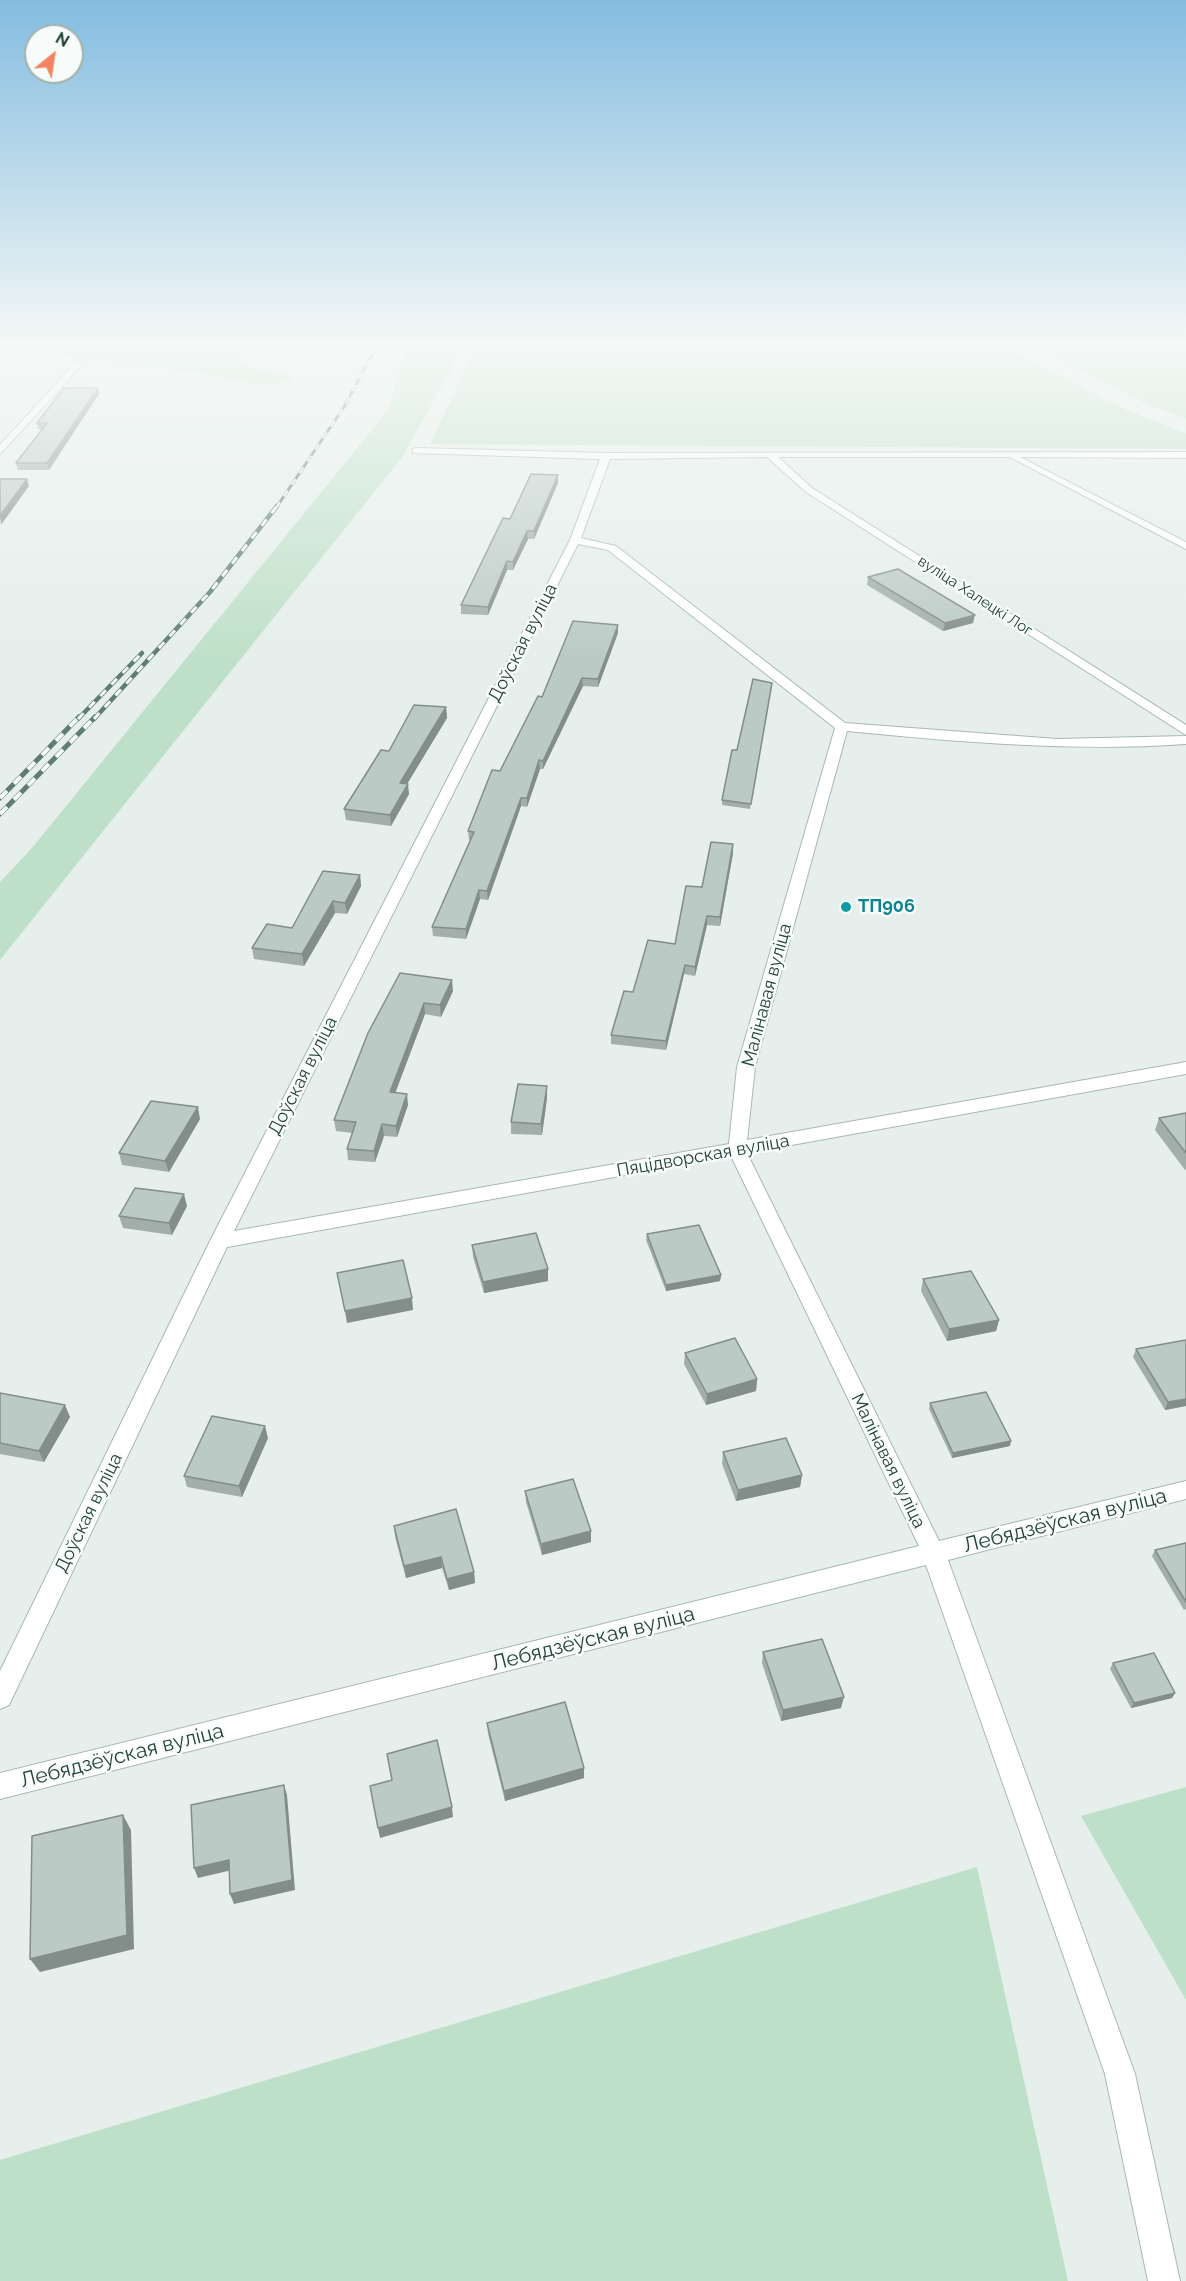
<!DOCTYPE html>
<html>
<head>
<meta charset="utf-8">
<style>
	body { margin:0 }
	#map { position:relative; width:1186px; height:2281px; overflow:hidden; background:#e6efeb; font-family:Raleway,sans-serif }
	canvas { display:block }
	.north { position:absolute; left:24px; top:24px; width:60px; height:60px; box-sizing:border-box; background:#f7fbf9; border:2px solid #a3b1ad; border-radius:50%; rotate:30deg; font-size:16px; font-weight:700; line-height:24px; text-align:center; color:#24423a }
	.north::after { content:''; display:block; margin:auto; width:21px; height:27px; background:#f4845f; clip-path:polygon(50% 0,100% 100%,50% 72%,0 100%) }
</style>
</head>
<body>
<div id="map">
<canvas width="1186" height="2281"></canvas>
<div class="north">N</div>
</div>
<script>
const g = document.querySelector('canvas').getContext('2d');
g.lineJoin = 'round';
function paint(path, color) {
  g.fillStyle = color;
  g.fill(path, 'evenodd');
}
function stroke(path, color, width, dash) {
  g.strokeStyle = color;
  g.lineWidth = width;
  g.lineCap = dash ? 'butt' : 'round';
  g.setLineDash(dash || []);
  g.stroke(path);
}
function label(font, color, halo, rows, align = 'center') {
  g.font = font + ' Raleway,sans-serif';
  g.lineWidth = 5;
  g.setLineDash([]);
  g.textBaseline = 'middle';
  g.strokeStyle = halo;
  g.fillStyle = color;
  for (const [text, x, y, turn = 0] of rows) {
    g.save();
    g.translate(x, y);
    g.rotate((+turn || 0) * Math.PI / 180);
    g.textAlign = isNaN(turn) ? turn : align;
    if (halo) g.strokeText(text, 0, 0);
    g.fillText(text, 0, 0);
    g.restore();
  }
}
paint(new Path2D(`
	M0,340H233L240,343L238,355L240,360L253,367L294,377L283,383L250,384L191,371L80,358L0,344Z
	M409,340H471L466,342L403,456L0,960V882L32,848L388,410Z
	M487,340H975L1003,347L1129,411L1186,433V449L430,444L477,344Z
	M1161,345L1186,347V419L1142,402L1051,356L1047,351L1061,347Z
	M1186,1787V2000L1081,1816Z
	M977,1867L1068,2281H0V2160Z`), '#bfe0c8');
const minor = new Path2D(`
	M76,362L83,364L0,454V445Z
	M416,448L606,453L1186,452V458L1020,457L1186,542V549L1010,457H778L812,488L1186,725V735L806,492L767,457L610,459L581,538L616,546L845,723L1057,739L1186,736V744C1072,752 960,742 847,731L755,1067L747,1140L1186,1062V1074L747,1153L939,1541L1186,1481V1499L948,1560L1135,2074L1180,2281H1148L1105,2074L926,1565L0,1799V1773L919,1546L731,1156L227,1247L9,1705L0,1709V1671L210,1241L570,540L600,459L413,453V449ZM578,544L608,550L835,728L737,1067L729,1144L234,1231Z`);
stroke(minor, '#a8b8b2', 2);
paint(minor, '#fff');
const railFar2 = new Path2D(`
	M276,508L344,407L380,340`);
const railFar1 = new Path2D(`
	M78,719L142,653
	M94,719L210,592L277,506`);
const rail = new Path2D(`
	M0,798L79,717
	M0,814L95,717`);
stroke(railFar2, '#5f7d75', 3);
stroke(railFar1, '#5f7d75', 4.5);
stroke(rail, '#5f7d75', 5);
stroke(railFar2, '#f7fbf9', 2, [7]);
stroke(railFar1, '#f7fbf9', 3, [8]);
stroke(rail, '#f7fbf9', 4, [10]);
paint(new Path2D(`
	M98,388L99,394L49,470H18L16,463L42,429H38L37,423Z
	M558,475V483L534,539H528L513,570H507L488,615L461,614V605L510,519Z
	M868,577L973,623L943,631L867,585Z
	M618,633L598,687L583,686L543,769H540L527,807L521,806L488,900L480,899L466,939L433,936L432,927L470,840H469L468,831L500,771L542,697Z
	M772,683L750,809L722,805V800L737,750Z
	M446,707L447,718L407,784L409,794L391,826L346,820L344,809L389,751Z
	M733,853L720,926L707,925L695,976L684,974L666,1050L611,1044V1035L633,992L675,944L702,887Z
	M360,875L361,886L347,914L335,913L304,966L254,959L252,948L292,928Z
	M400,973L453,991L441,1017L425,1014L395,1093L408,1105L397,1137L384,1136L375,1162L348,1160L347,1149L352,1133L336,1131L334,1120Z
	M547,1086V1098L542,1135L511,1134V1122Z
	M1186,1113V1169L1185,1170L1155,1130L1159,1118Z
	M200,1119L169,1172L122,1165L119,1153Z
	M187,1206L172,1235L123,1228L119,1216Z
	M647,1234L721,1275L720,1281L666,1291L646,1240Z
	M472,1245L548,1281L484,1293L473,1257Z
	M923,1279L999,1320L996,1331L947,1341L921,1291Z
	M1136,1349L1186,1406L1165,1410L1133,1357Z
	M685,1353L757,1379L756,1391L706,1405L684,1364Z
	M0,1393L70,1417L44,1462L0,1454Z
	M930,1403L1010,1446L952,1458L929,1409Z
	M268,1438L242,1497L187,1487L184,1476Z
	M723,1452L802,1475L800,1487L736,1501L722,1464Z
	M525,1491L591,1542L542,1555L526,1502Z
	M394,1526L474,1572L475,1583L449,1590L442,1568L406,1578L395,1537Z
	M1186,1543V1609L1184,1610L1152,1556L1155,1550Z
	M763,1652L841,1708L781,1721L762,1663Z
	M1113,1663L1175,1693L1172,1698L1131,1708L1110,1669Z
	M487,1723L584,1778L505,1801L488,1734Z`), '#a1aea9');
paint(new Path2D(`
	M98,388L99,394L49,470L47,463Z
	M558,475V483L534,539V531Z
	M27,479L29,486L1,525L0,516Z
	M527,531L528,539L513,570V562Z
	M507,561V570L488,615V607Z
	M975,615L973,623L943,631L945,623Z
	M618,625V633L598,687V679Z
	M582,678L583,686L543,769V761Z
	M446,707L447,718L401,794L400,783Z
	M539,760L540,769L527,807V798Z
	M408,784L409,794L391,826L390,815Z
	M521,798V806L488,900L487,891Z
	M733,844V853L720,926V917Z
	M360,875L361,886L347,914L345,903Z
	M479,890L480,899L466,939V929Z
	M333,901L335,913L304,966L302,954Z
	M707,916V925L695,976V967Z
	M685,965L684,974L666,1050V1041Z
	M452,980L453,991L441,1017L440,1005Z
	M424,1003L425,1014L391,1104L390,1092Z
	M547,1086V1098L542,1135L541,1124Z
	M407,1094L408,1105L397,1137L396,1126Z
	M198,1107L200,1119L169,1172L165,1161Z
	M382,1124L384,1136L375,1162L374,1151Z
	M184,1194L187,1206L172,1235L169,1223Z
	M548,1269V1281L484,1293L483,1282Z
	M721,1275L720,1281L666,1291V1285Z
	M412,1298L413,1310L347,1323L345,1311Z
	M999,1320L996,1331L947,1341L949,1329Z
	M757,1379L756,1391L706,1405L707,1394Z
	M1186,1399V1406L1165,1410L1168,1402Z
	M65,1405L70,1417L44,1462L39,1451Z
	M265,1426L268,1438L242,1497L239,1486Z
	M1011,1441L1010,1446L952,1458L953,1453Z
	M802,1475L800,1487L736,1501L738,1490Z
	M591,1531V1542L542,1555L541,1544Z
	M441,1557L442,1568L406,1578L404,1566Z
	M474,1572L475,1583L449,1590L447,1579Z
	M1175,1693L1172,1698L1131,1708L1134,1703Z
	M844,1697L841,1708L781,1721L783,1710Z
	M584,1768V1778L505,1801L504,1791Z
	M284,1785L287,1795L295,1890L234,1904L230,1894Z
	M452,1807L453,1817L380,1838L378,1828Z
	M123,1815L131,1830L134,1949L40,1972L30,1959Z
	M229,1860L232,1870L198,1878L194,1868Z`), '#838d89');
const building = new Path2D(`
	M64,388H98L47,463H16L47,423H37Z
	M531,474L558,475L534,531H527L513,562L507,561L488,607L461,605L503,518L510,519Z
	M0,479H27L0,516Z
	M898,569L975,615L945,623L868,577Z
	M573,621L618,625L598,679L582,678L543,761L539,760L527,798H521L487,891L479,890L466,929L432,927L474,832L468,831L492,770L500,771L538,696L542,697Z
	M753,679L772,683L751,804L722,800L732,750H737Z
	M414,705L446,707L400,783L408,784L390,815L344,809L381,750L389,751Z
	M711,842L733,844L720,917L707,916L695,967L685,965L666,1041L611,1035L624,991L633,992L648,940L675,944L686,886L702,887Z
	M323,871L360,875L345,903L333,901L302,954L252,948L267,924L292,928Z
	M400,973L452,980L440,1005L424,1003L390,1092L407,1094L396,1126L382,1124L374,1151L347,1149L356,1122L334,1120L368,1033Z
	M518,1084L547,1086L541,1124L511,1122Z
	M151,1101L198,1107L165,1161L119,1153Z
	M1186,1113V1153L1159,1118Z
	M135,1188L184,1194L169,1223L119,1216Z
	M699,1225L721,1275L666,1285L647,1234Z
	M536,1233L548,1269L483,1282L472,1245Z
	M403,1260L412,1298L345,1311L337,1273Z
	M971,1271L999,1320L949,1329L923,1279Z
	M735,1338L757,1379L707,1394L685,1353Z
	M1186,1340V1399L1168,1402L1136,1349Z
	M986,1392L1011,1441L953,1453L930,1403Z
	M0,1393L65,1405L39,1451L0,1443Z
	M212,1416L265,1426L239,1486L184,1476Z
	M786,1438L802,1475L738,1490L723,1452Z
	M573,1479L591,1531L541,1544L525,1491Z
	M456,1509L474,1572L447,1579L441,1557L404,1566L394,1526Z
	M1186,1543V1602L1155,1550Z
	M822,1639L844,1697L783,1710L763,1652Z
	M1154,1653L1175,1693L1134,1703L1113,1663Z
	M565,1702L584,1768L504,1791L487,1723Z
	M437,1740L452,1807L378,1828L370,1786L392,1780L387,1754Z
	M284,1785L292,1880L230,1894L229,1860L194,1868L191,1805Z
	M123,1815L127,1935L30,1959L32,1836Z`);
paint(building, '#bbcac4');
stroke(building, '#838d89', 1.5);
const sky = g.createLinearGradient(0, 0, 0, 659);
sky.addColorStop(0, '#84bce0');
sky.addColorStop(0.52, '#f4f8f6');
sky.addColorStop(1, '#f4f8f600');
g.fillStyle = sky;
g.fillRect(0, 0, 1186, 659);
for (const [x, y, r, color] of [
	[846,907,6,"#0f9aa8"]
]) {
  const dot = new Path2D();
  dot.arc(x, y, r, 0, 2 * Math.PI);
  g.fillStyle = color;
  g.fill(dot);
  stroke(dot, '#f7fbf9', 2);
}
label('15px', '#24423a', '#f7fbf9', [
	["вуліца Халецкі Лог",975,596,33]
]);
label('18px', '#24423a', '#f7fbf9', [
	["Доўская вуліца",523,643,-63],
	["Малінавая вуліца",767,995,-75],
	["Доўская вуліца",303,1076,-63],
	["Пяцідворская вуліца",703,1156,-10],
	["Малінавая вуліца",888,1461,64],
	["Доўская вуліца",89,1513,-64]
]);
label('bold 18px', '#0d838f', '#f7fbf9', [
	["ТП906",858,907]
], 'left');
label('21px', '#24423a', '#f7fbf9', [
	["Лебядзёўская вуліца",1065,1521,-14],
	["Лебядзёўская вуліца",593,1639,-14],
	["Лебядзёўская вуліца",122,1756,-14]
]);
</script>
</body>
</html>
